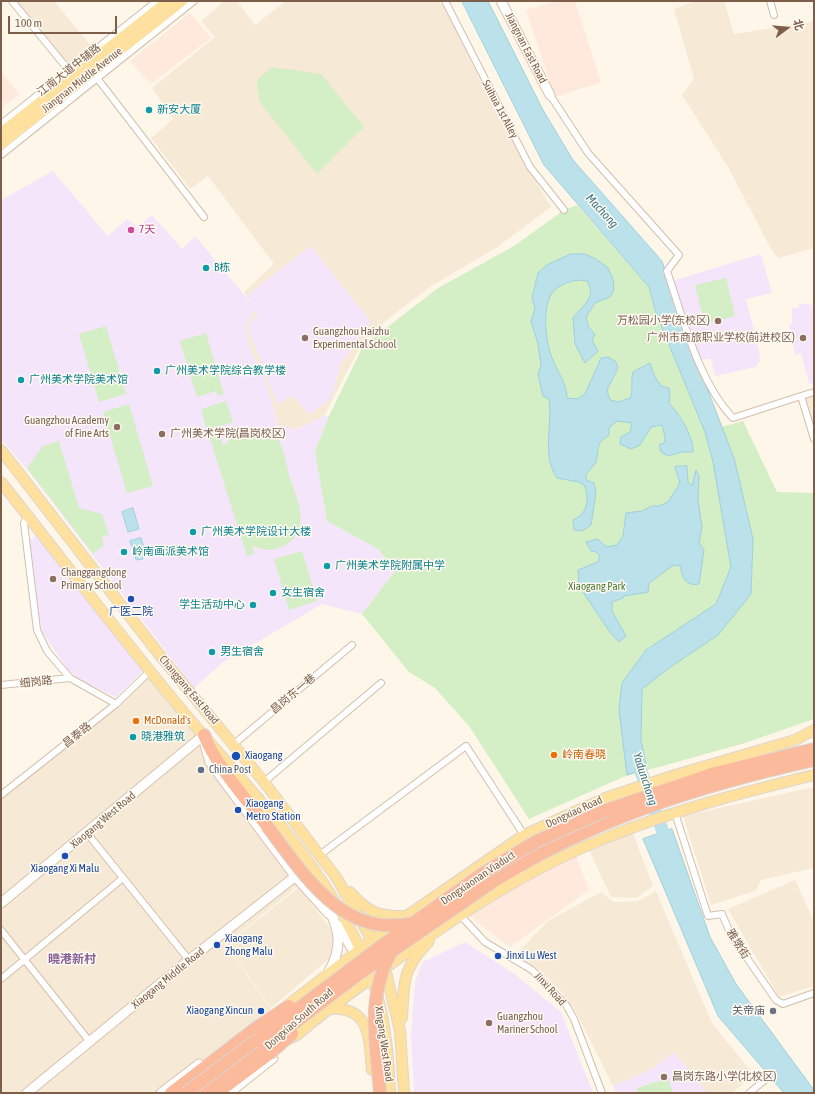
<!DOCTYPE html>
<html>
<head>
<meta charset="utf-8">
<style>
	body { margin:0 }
	#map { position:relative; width:815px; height:1094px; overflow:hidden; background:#fef7e9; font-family:"Asap Condensed","Noto Sans SC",sans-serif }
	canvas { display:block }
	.frame { position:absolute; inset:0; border:2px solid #7c5e4a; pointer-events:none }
	.north { position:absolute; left:767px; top:8px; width:40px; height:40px; -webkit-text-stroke:3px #fffaf1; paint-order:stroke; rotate:74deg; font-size:11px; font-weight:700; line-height:16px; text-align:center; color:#7c5e4a }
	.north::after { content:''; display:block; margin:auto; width:14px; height:18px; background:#7c5e4a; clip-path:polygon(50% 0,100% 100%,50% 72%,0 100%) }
	.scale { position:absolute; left:8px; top:16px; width:109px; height:18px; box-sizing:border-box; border:2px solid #7c5e4a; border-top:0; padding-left:5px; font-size:12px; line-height:14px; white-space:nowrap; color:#7c5e4a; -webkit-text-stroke:3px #fffaf1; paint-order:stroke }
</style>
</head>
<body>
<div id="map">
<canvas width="815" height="1094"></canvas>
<div class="frame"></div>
<div class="north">北</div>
<div class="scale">100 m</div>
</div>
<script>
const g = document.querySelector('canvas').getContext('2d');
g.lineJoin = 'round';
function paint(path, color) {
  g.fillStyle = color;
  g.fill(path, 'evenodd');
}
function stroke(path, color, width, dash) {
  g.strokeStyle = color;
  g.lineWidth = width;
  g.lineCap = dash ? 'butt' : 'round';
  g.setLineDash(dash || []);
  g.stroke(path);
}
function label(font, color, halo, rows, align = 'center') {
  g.font = font + ' "Asap Condensed","Noto Sans SC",sans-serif';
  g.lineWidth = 3;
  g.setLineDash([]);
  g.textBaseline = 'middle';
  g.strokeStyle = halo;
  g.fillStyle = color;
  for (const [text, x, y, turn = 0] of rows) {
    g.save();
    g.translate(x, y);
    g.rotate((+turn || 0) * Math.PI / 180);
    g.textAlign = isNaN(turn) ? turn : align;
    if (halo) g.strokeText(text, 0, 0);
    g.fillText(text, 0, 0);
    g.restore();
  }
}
paint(new Path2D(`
	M16,1H54L91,46L68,64Z
	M224,1H237L255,25L286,1H439L449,16L501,122L551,207L496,248L433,285L393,315L363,341L324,416L296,429L279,426L264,377L250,349L244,325L255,309L244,292L274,264L208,176L190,189L151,138L173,119L152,88L215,37L201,21Z
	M695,1H724L734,34L814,21V248L778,258L771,249L728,167L682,95L694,79L674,9Z
	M814,394V432L804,398Z
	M150,671L204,735L299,885L225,945L271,1009L158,1093H1V795L116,704Z
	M814,787V868L761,880L755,891L711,905L683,816Z
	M632,831L653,886L637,898L611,897L589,850Z
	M795,880L814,921V986L779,997L728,909Z
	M299,887L337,937L336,953L271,1008L226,945Z
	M656,891L712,1023L754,1075L732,1093H707L674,1052L654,1068L613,1086L576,1012L561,991L538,969L516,954L548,921L601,892L614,902L638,901Z`), '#f6ead7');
paint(new Path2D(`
	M557,1H575L601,82L555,97L526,10Z
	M190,13L211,38L151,84L130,61Z
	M1,71L19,94L1,108Z
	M576,855L589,890L510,947L469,916L517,884Z`), '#ffe9dc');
paint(new Path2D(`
	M53,171L108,236L127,219L137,227L152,215L182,249L195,236L252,304L247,295L311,246L371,322L341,363L331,399L309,415L293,396L277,404L247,326L258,313L256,309L244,325L250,349L264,377L279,426L296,429L324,416H329L315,452L327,521L378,549L396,570L362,614L322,604L222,663L194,688L30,473L1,439V200Z
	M761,254L772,293L746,299L759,351L760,360L756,367L715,376L711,359H700L693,344L672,281Z
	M799,303L814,305V383L809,384L801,353L795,355L789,324L792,323V308H799Z
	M38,534L145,669L116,697L82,681L68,670L43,633L38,616L29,541Z
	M465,942L513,973L561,1012L593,1093H414L411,1034L415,982L423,962Z
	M674,1052L707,1093H616L613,1086L654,1068Z`), '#f4e5fb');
paint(new Path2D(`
	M272,67L321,74L364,127L317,174L259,101L257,80Z
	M577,205L649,287L656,313L678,364L714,429L743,421L777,492L814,493V719L745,743L623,777L529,819L469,726L435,688L409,672L362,614L396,570L378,549L327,521L315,452L329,416L363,346L438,288L514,246L564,210Z
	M726,278L735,316L705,324L695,285Z
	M106,326L126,394L99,402L79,334Z
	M206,333L224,394L218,396L216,391L197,397L180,341Z
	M226,401L233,422L207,430L201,409Z
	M129,404L153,486L127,493L103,412Z
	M218,429L223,446C236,434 250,423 269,433C271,434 275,436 277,438C283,445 287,468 290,478C298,502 312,530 284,546C273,552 263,550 252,546L254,554L247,556L208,432Z
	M59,441L79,508L102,514L109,535L102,536L104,545L93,554L27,468L43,446Z
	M302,551L317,601L289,610L274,559Z
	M668,1078L673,1093H638L637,1088Z`), '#d4eec5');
const water = new Path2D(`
	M462,1H488L543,110L573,160L662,261L685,331L734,458L753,539L751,594L718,635L669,668L642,689L641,740L647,768L627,775L619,710L622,683L646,650L716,604L731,567L713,462L705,432L656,313L649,287L544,165Z
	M571,254H585L596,259L608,268L613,279L614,290L610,297L595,303L586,317L589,328L595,334L592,341L598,351L585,363L575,344L573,318C583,305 597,298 587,281C576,279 569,281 558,287C540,298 545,340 552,358C557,371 567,384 567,398L577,399L585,394L601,358L608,357L616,362L618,368L607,390L610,400L619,402L630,398C634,390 630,382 633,372L650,363L654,375L661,386L669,388L670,393L669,403C680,415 693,435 693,452H682L668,456L661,452L659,445L664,443L665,437L662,425L651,427L640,445L631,449L620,444L621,437L630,432L632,423L617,421L609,428V435C594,445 600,448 596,462C594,466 588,471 586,475V480L594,483L596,493L591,525L582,531L574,530L573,520C588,513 589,501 585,486L579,482L557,478C541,455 553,424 549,399L543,396L538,374L541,366L538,344L531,321L535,309L532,298L538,273L547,265Z
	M687,466L688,482L692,486L696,470L699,476L698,500L702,527L699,543L704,550L699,584C686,587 682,577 680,565L672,566L649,583L648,592L624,596L623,598L612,602V611L626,636L619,642L609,631L579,586L578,570L598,562L600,556L596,552L591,551L586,542L597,539L607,547L617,545L623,536L626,513L642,511L652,506H659L668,502L680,483L675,467Z
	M133,508L139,529L128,532L122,512Z
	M141,538L146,554L142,555L143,559L136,560L130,541Z
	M672,829L710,937L736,984L814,1090V1093H784L718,1016L643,839Z`);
paint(water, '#bbe1ea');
stroke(water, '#a0d0dd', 1);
stroke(new Path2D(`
	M635,755L669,849`), '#bbe1ea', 13);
const street = new Path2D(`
	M12,1L71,73
	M445,1L530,167L564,210
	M770,1L774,15
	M97,78L204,217
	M550,95L588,153L679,255L667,271C683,318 698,381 733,418L801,396L814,439
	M1,124L157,1
	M1,155L194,1
	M801,396L814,392
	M28,517L24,523L37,630L47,651L70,678L116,704
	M1,685L70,678
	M234,744L352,645
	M264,782L381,683
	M1,795L116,704L150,671
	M675,813L708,916L722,914L731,935L776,1000L783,1004L814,993
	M87,833L189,960
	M321,854L466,746L524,835
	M460,915L485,942L532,970L566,1005L574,1019L602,1093
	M1,930L90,1042
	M1,979L123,878
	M749,1093L765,1080`);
const secondary = new Path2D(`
	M501,1L550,95
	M205,745L210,762L218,773L295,876L329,914
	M324,897C337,926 346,943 328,973
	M1,903L204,735
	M338,925L358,959
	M27,1093L189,960L306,868
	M161,1093L199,1064
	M229,1093L273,1058`);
const primary = new Path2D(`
	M1,133L168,1
	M1,144L182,1
	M1,450L162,658L264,782L336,877L373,942L385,968L400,1031L404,1093
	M1,482C60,556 116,631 176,703C251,794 345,881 378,998C386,1028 389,1062 390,1093
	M350,892C370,914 379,917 409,916
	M283,1009L372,940L524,835L605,798L675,775L795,740L814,730
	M329,1009C371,1006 369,1038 372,1070
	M402,1018C404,982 402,969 429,941
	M286,1040L297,1035C322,1013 349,994 376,975C447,922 521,872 603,839C671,811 743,792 814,775`);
const highway = new Path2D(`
	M204,735C218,769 245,797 267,826
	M604,811L715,773L814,749
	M491,883C589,820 701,785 814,760
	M171,1093L256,1028
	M202,1093L264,1046
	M217,1093L269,1054`);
stroke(street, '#d2bfad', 8);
stroke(secondary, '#d8c2ac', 11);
stroke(primary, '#ddd5d0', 12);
stroke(highway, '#ddd5d0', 14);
stroke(street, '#fff', 6);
stroke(secondary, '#fff', 9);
stroke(primary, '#ffe19f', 10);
stroke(highway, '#fcba9c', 12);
const highwayBridge = new Path2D(`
	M267,826C303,873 342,939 412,923
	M256,1028L289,1006
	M264,1046L360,973L491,883
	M269,1054L292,1034
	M186,1093L376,950L482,874L535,842L604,811
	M380,1093C376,1043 366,998 391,952`);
stroke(highwayBridge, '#ddd5d0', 14, []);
stroke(highwayBridge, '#fcba9c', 12);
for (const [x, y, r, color] of [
	[149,110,4,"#0f9aa8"],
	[131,230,4,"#d1479c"],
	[206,268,4,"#0f9aa8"],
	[718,321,4,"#8d6e63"],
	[305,338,4,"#8d6e63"],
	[803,338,4,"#8d6e63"],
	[157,371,4,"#0f9aa8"],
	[21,380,4,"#0f9aa8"],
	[117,427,4,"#8d6e63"],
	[162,434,4,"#8d6e63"],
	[193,532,4,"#0f9aa8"],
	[124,552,4,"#0f9aa8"],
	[327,566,4,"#0f9aa8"],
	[53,579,4,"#8d6e63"],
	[273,593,4,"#0f9aa8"],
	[131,599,4,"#1a4fb4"],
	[253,605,4,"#0f9aa8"],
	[212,652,4,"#0f9aa8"],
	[136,721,4,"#e8710a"],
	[133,737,4,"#0f9aa8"],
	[554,755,4,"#e8710a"],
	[236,756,5,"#1a4fb4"],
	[201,770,4,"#5c6f8a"],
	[238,810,4,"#1a4fb4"],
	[65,856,4,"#1a4fb4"],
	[217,945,4,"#1a4fb4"],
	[498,956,4,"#1a4fb4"],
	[261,1011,4,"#1a4fb4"],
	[773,1011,4,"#6b7280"],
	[489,1023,4,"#8d6e63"],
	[664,1077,4,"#8d6e63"]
]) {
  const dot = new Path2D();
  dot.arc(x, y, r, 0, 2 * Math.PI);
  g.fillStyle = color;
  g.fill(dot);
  stroke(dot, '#fffaf1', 1.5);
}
label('11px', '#7c5e4a', '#fffaf1', [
	["Jiangnan East Road",526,48,63],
	["江南大道中辅路",69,70,-38],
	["Jiangnan Middle Avenue",82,80,-38],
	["Suihua 1st Alley",500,109,62],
	["细岗路",36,682,-6],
	["Changgang East Road",189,690,50],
	["昌岗东一巷",293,694,-40],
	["昌泰路",77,735,-38],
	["Dongxiao Road",574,812,-25],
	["Xiaogang West Road",103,820,-40],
	["Dongxiaonan Viaduct",478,878,-34],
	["雅墩街",738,944,58],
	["Xiaogang Middle Road",168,978,-39],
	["Jinxi Road",550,989,47],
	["Dongxiao South Road",299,1019,-41],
	["Xingang West Road",384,1044,82]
]);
label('11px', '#0d838f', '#fffaf1', [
	["新安大厦",157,110],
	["B栋",214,268],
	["广州美术学院综合教学楼",165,371],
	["广州美术学院美术馆",29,380],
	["广州美术学院设计大楼",201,532],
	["岭南画派美术馆",132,552],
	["广州美术学院附属中学",335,566],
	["女生宿舍",281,593],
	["学生活动中心",245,605,"right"],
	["男生宿舍",220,652],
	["晓港雅筑",141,737]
], 'left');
label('11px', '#b23c85', '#fffaf1', [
	["7天",139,230]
], 'left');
label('11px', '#785e54', '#fffaf1', [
	["万松园小学(东校区)",710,321,"right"],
	["Guangzhou Haizhu",313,332],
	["Experimental School",313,345],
	["广州市商旅职业学校(前进校区)",795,338,"right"],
	["Guangzhou Academy",109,421,"right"],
	["of Fine Arts",109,434,"right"],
	["广州美术学院(昌岗校区)",170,434],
	["Changgangdong",61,573],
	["Primary School",61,586],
	["Guangzhou",497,1017],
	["Mariner School",497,1030],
	["昌岗东路小学(北校区)",672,1077]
], 'left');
label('11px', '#4c7c3d', '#fffaf1', [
	["Xiaogang Park",597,587]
]);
label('11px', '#164399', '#fffaf1', [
	["广医二院",131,612,"center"],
	["Xiaogang",245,756],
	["Xiaogang",246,804],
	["Metro Station",246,817],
	["Xiaogang Xi Malu",65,869,"center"],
	["Xiaogang",225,939],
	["Zhong Malu",225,952],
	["Jinxi Lu West",506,956],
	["Xiaogang Xincun",253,1011,"right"]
], 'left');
label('11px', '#c56008', '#fffaf1', [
	["McDonald's",144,721],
	["岭南春晓",562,755]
], 'left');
label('11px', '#4e5e75', '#fffaf1', [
	["China Post",209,770]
], 'left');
label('11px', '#5b616d', '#fffaf1', [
	["关帝庙",765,1011]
], 'right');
label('italic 12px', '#3e7889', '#fffaf1', [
	["Machong",602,211,47],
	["Yadunchong",645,779,72]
]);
label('bold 12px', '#886297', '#fffaf1', [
	["曉港新村",72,959]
]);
</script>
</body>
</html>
